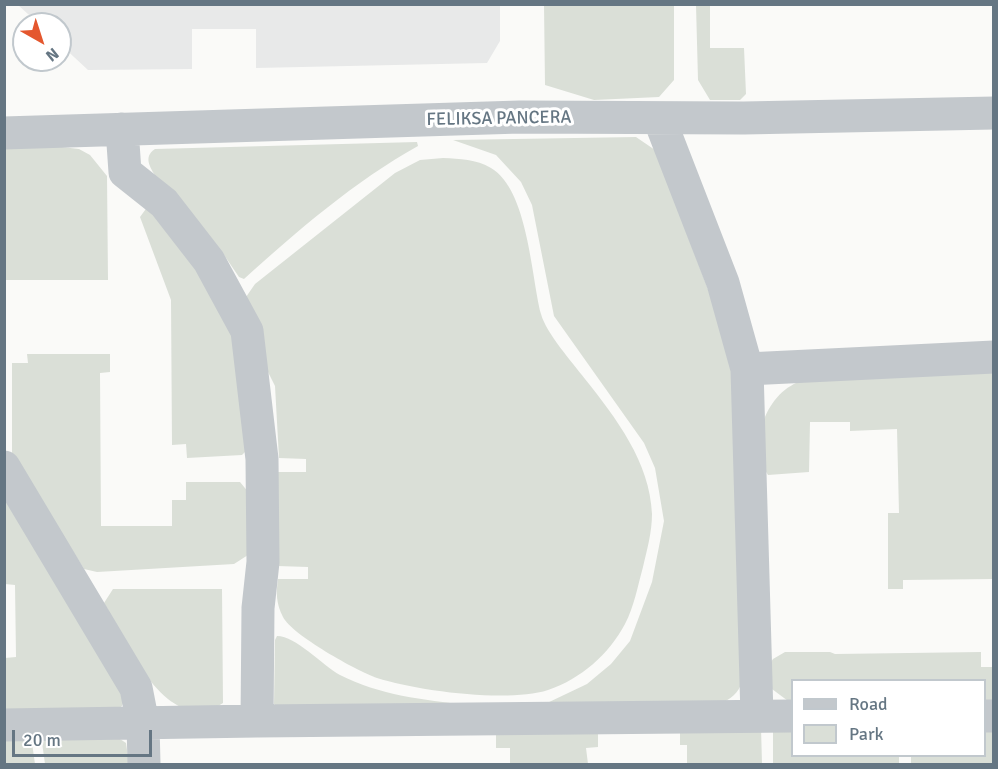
<!DOCTYPE html>
<html>
<head>
<meta charset="utf-8">
<style>
	body { margin:0 }
	#map { position:relative; width:998px; height:769px; overflow:hidden; background:#fafaf8; font-family:Signika,sans-serif }
	canvas { display:block }
	.frame { position:absolute; inset:0; border:6px solid #657683; pointer-events:none }
	.legend { position:absolute; left:791px; top:679px; width:195px; height:78px; box-sizing:border-box; background:#fff; border:2px solid #c1c8cd; margin:0; padding:8px 10px; list-style:none; font-size:18px; color:#657683 }
	.legend li { display:flex; align-items:center; gap:12px; height:30px }
	.legend b { width:30px; border:2px solid #c1c8cd }
	.north { position:absolute; left:12px; top:12px; width:60px; height:60px; box-sizing:border-box; background:#fff; border:2px solid #c1c8cd; border-radius:50%; rotate:141deg; font-size:16px; font-weight:700; line-height:24px; text-align:center; color:#657683 }
	.north::after { content:''; display:block; margin:auto; width:21px; height:27px; background:#e4572e; clip-path:polygon(50% 0,100% 100%,50% 72%,0 100%) }
	.scale { position:absolute; left:12px; top:730px; width:140px; height:27px; box-sizing:border-box; border:3px solid #657683; border-top:0; padding-left:8px; font-size:18px; line-height:21px; white-space:nowrap; color:#657683; -webkit-text-stroke:4px #fff; paint-order:stroke }
</style>
</head>
<body>
<div id="map">
<canvas width="998" height="769"></canvas>
<div class="frame"></div>
<ul class="legend">
<li><b style="height:8px;background:#c3c8cc"></b>Road</li>
<li><b style="height:16px;background:#dadfd7"></b>Park</li>
</ul>
<div class="north">N</div>
<div class="scale">20 m</div>
</div>
<script>
const g = document.querySelector('canvas').getContext('2d');
g.lineJoin = 'round';
function paint(path, color) {
  g.fillStyle = color;
  g.fill(path, 'evenodd');
}
function stroke(path, color, width, dash) {
  g.strokeStyle = color;
  g.lineWidth = width;
  g.lineCap = dash ? 'butt' : 'round';
  g.setLineDash(dash || []);
  g.stroke(path);
}
function label(font, color, halo, rows, align = 'center') {
  g.font = font + ' Signika,sans-serif';
  g.lineWidth = 6;
  g.setLineDash([]);
  g.textBaseline = 'middle';
  g.strokeStyle = halo;
  g.fillStyle = color;
  for (const [text, x, y, turn = 0] of rows) {
    g.save();
    g.translate(x, y);
    g.rotate((+turn || 0) * Math.PI / 180);
    g.textAlign = isNaN(turn) ? turn : align;
    if (halo) g.strokeText(text, 0, 0);
    g.fillText(text, 0, 0);
    g.restore();
  }
}
paint(new Path2D(`
	M18,5H500V41L487,63L256,68V29H192V69L88,70L60,44V24H39Z`), '#e8e9e9');
paint(new Path2D(`
	M544,5H674V80L659,97L594,100L545,85Z
	M696,5H710V48H744L746,94L740,100H710L698,80Z
	M636,137L655,150L719,318L731,362L743,681C737,694 732,699 718,704H545L587,684L611,664L630,641L652,582L664,521L655,468L644,443L554,316L532,205L521,182L496,155L453,140Z
	M417,142L418,146C355,181 297,231 244,279L239,277L222,252L156,177C150,167 143,157 155,149Z
	M36,144L79,149L90,155L107,176L108,280H5V147Z
	M443,158C460,159 476,159 491,168C528,190 531,275 541,314C546,333 573,363 585,379C616,418 650,462 652,514C652,532 647,550 643,567C638,585 634,607 625,624C609,654 581,679 548,690C508,703 418,691 377,678C357,671 292,635 283,617C276,603 276,593 278,579H308V567L277,566V472H306V459L279,458L275,386L266,368L246,297L255,284L395,173L420,160Z
	M148,206C188,253 229,308 242,369C248,394 247,422 250,447L242,455L187,458L186,444L172,445L171,300L140,217Z
	M27,354H110V372L100,373L101,526H172V500H186V482H240L249,493L248,555L234,564L97,572L84,569L12,453V363H28Z
	M993,369V579L903,580V589H888V513H899L897,429L850,431V422H810L809,472L768,475C748,442 766,391 804,380C821,376 842,378 860,377C904,374 949,372 993,369Z
	M4,491L124,699L122,706L115,712L5,711V658L16,657L15,585L5,584Z
	M113,589H222L223,703C165,739 127,641 104,603Z
	M277,636C296,636 322,665 340,675C379,695 424,700 467,705L279,709L274,704L275,640Z
	M785,652H830L835,654L981,652V667H993V701L985,705L984,680H792V704L772,689L767,668L773,659Z
	M761,727L762,764H687V745H680V728Z
	M985,727H993V764H911V756H984Z
	M773,728H792V756H899V764H773Z
	M598,729V747L586,748L588,764L510,763V748H496V731Z
	M41,735H114L126,743L129,764H45Z
	M4,736H31L35,764H5Z`), '#dadfd7');
stroke(new Path2D(`
	M659,118L723,283L747,369L757,716
	M4,133L520,117L744,118L994,113
	M747,369L994,357
	M4,467L136,688L143,724L144,764
	M984,716H994
	M257,721L792,716
	M4,725L257,721L258,608L263,562L262,459L247,331L209,261L164,203L125,172L122,129`), '#c3c8cc', 33);
label('18px', '#657683', '#fff', [
	["FELIKSA PANCERA",499,119,-1]
]);
</script>
</body>
</html>
